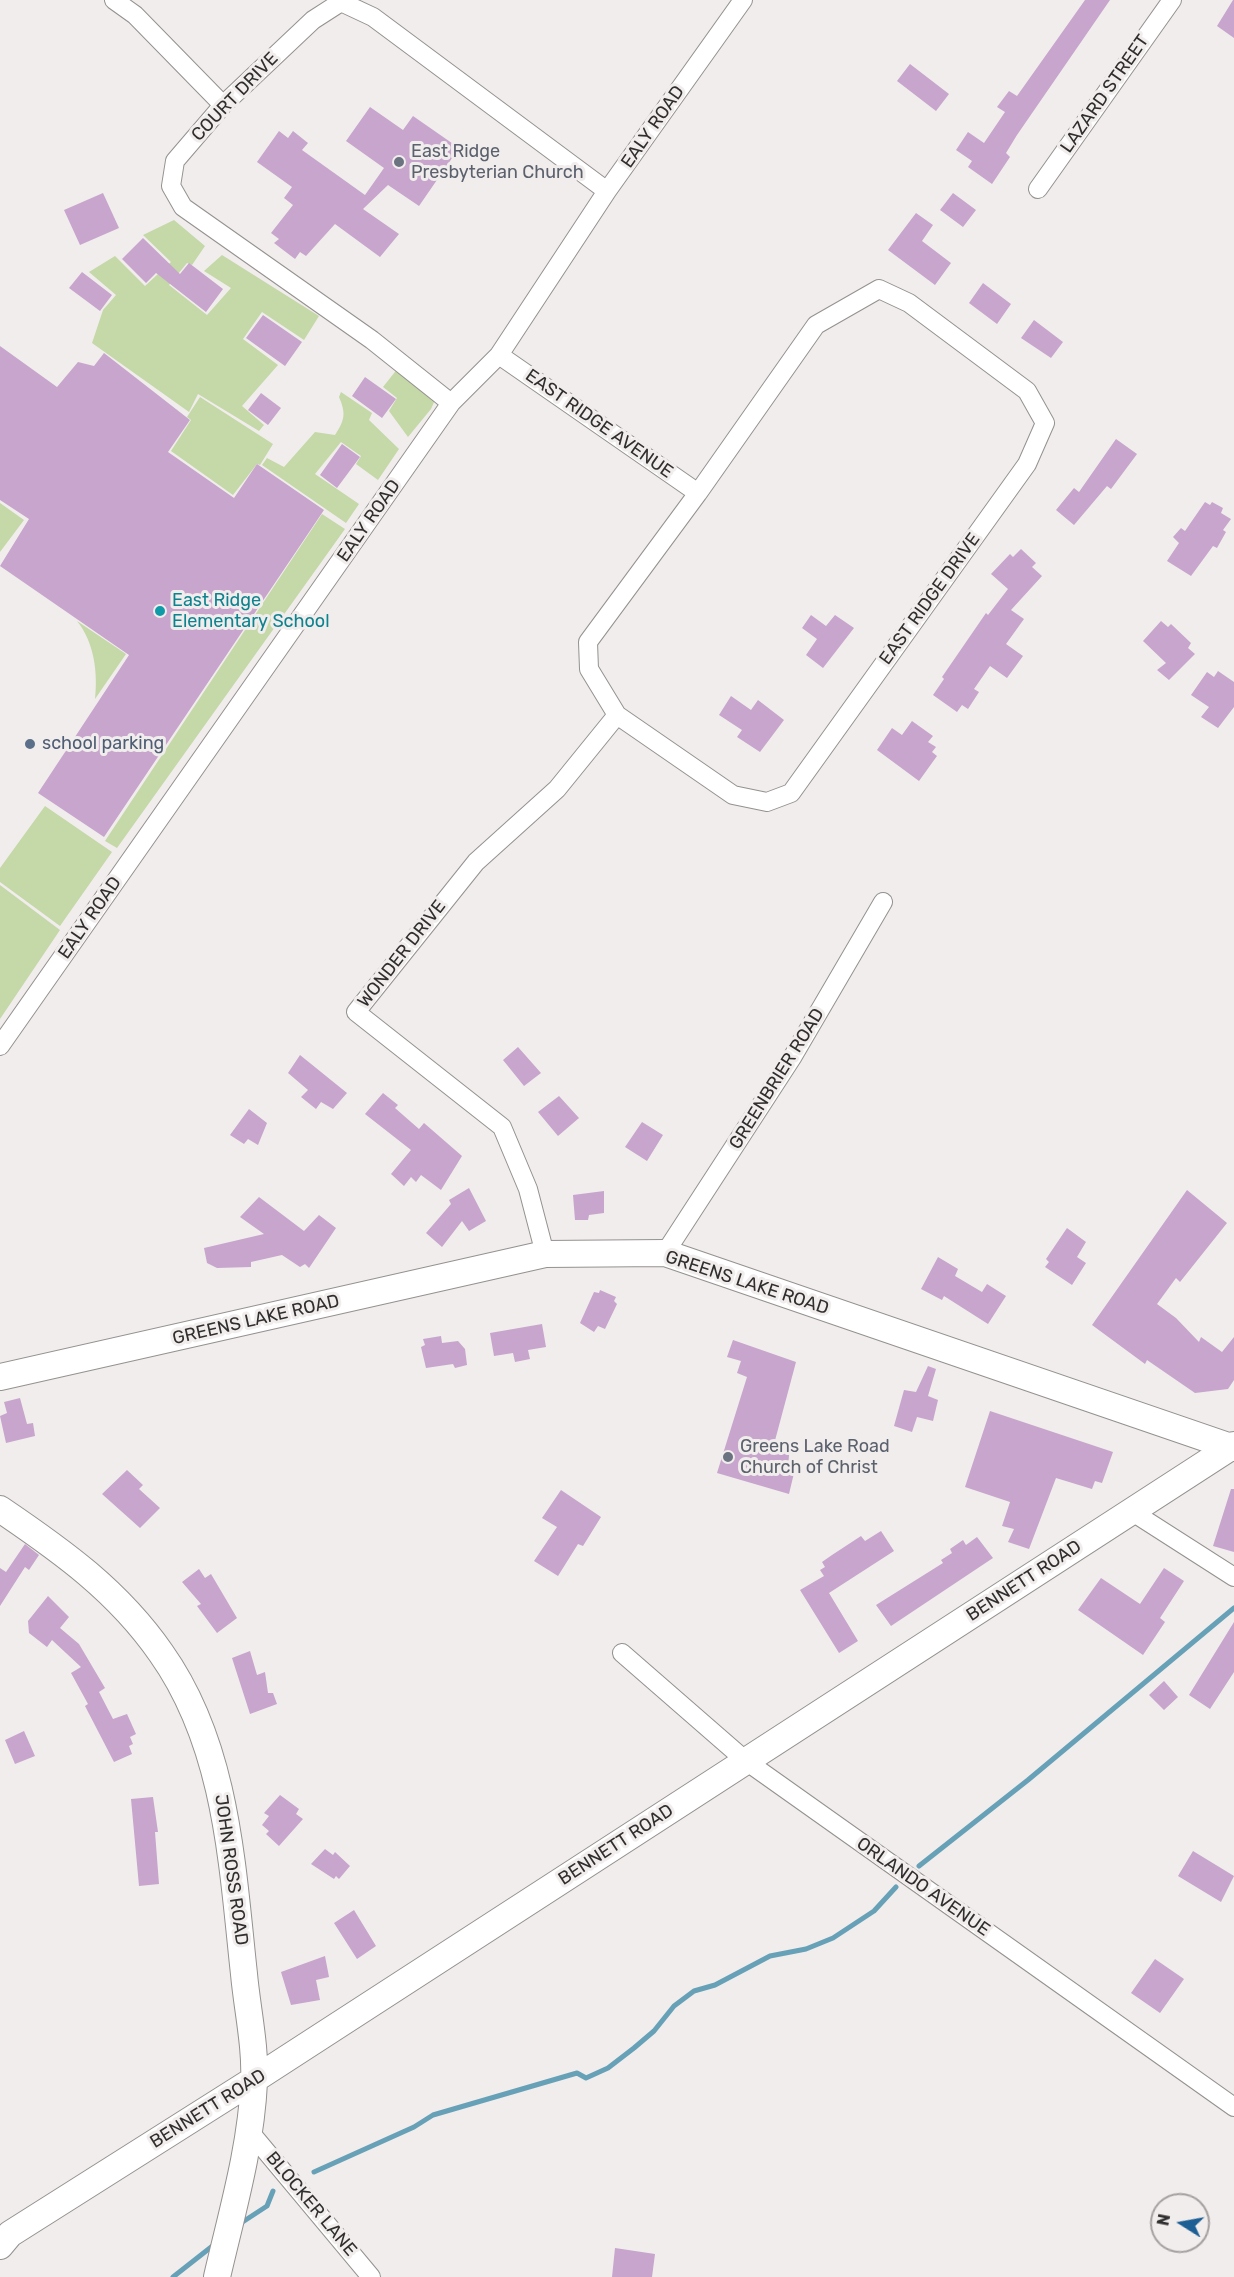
<!DOCTYPE html>
<html>
<head>
<meta charset="utf-8">
<style>
	body { margin:0 }
	#map { position:relative; width:1234px; height:2277px; overflow:hidden; background:#f1edec; font-family:Rubik,sans-serif }
	canvas { display:block }
	.north { position:absolute; left:1150px; top:2193px; width:60px; height:60px; box-sizing:border-box; background:#f1edec; border:2px solid #a4a1a0; border-radius:50%; rotate:281deg; font-size:16px; font-weight:700; line-height:24px; text-align:center; color:#302e2e }
	.north::after { content:''; display:block; margin:auto; width:21px; height:27px; background:#1d5f94; clip-path:polygon(50% 0,100% 100%,50% 72%,0 100%) }
</style>
</head>
<body>
<div id="map">
<canvas width="1234" height="2277"></canvas>
<div class="north">N</div>
</div>
<script>
const g = document.querySelector('canvas').getContext('2d');
g.lineJoin = 'round';
function paint(path, color) {
  g.fillStyle = color;
  g.fill(path, 'evenodd');
}
function stroke(path, color, width, dash) {
  g.strokeStyle = color;
  g.lineWidth = width;
  g.lineCap = dash ? 'butt' : 'round';
  g.setLineDash(dash || []);
  g.stroke(path);
}
function label(font, color, halo, rows, align = 'center') {
  g.font = font + ' Rubik,sans-serif';
  g.lineWidth = 6;
  g.setLineDash([]);
  g.textBaseline = 'middle';
  g.strokeStyle = halo;
  g.fillStyle = color;
  for (const [text, x, y, turn = 0] of rows) {
    g.save();
    g.translate(x, y);
    g.rotate((+turn || 0) * Math.PI / 180);
    g.textAlign = isNaN(turn) ? turn : align;
    if (halo) g.strokeText(text, 0, 0);
    g.fillText(text, 0, 0);
    g.restore();
  }
}
paint(new Path2D(`
	M174,220L205,246L192,265L187,263L169,285L207,315L231,288L204,271L222,255L319,316L304,340L262,312L243,339L278,365L242,406L264,425L259,431L198,394L189,412L92,343L103,310L116,295L89,272L115,256L145,286L171,262L143,235Z
	M398,368L435,400L431,409L408,437L389,411L397,398L383,387Z
	M341,392L372,413L369,420L399,449L378,480L356,464L361,456L341,442L315,474L359,504L346,523L262,465L267,458L284,467L315,432L335,435C345,420 346,413 339,397Z
	M200,397L273,444L260,465L257,464L233,495L171,451L191,420L187,417Z
	M0,503L24,520L0,552Z
	M322,514L345,529L117,848L105,841Z
	M77,621L126,654L95,699C98,672 94,642 77,621Z
	M45,806L112,852L60,926L0,882V868Z
	M0,885L60,930L0,1019Z`), '#c4d8a8');
stroke(new Path2D(`
	M919,1866L1028,1780L1234,1608
	M314,2172L414,2127L433,2115L577,2073L586,2078L608,2068L634,2048L654,2031L674,2006L694,1991L715,1985L770,1956L806,1949L833,1938L874,1911L896,1887
	M241,2223L267,2206L273,2191
	M173,2277L215,2244`), '#67a1b7', 5);
paint(new Path2D(`
	M1085,0H1110L1017,135L1006,153L1010,157L992,184L968,167L972,161L956,150L968,132L984,143L1005,112L997,107L1009,91L1017,96Z
	M1233,0H1234V38L1217,26Z
	M910,64L949,94L936,111L897,81Z
	M370,107L403,130L413,116L459,148L419,206L388,185L363,209L399,234L380,257L335,224L306,256L300,252L295,259L274,243L279,239L271,233L293,205L284,198L292,187L257,162L279,131L288,138L293,131L308,143L302,150L365,195L384,168L346,141Z
	M103,193L119,228L80,245L64,210Z
	M953,193L976,210L963,227L940,210Z
	M916,213L933,225L922,241L951,263L935,285L888,250Z
	M143,238L180,274L189,263L223,289L206,312L156,273L146,283L122,259Z
	M82,272L112,295L100,311L69,288Z
	M983,283L1011,304L997,324L969,303Z
	M263,315L302,342L285,366L246,338Z
	M1034,320L1063,342L1051,358L1021,338Z
	M0,346L57,387L78,362L94,366L104,353L190,420L168,452L234,498L257,464L324,510L104,837L38,793L129,655L0,566L29,519L0,500Z
	M365,377L396,399L382,418L352,396Z
	M261,393L281,408L268,425L248,410Z
	M1116,439L1137,454L1111,489L1107,486L1074,525L1056,510L1074,488L1079,492Z
	M342,444L360,457L337,488L320,475Z
	M1205,502L1210,505L1212,502L1223,508L1221,513L1231,519L1223,530L1226,532L1217,548L1213,546L1191,576L1167,561L1179,543L1173,537L1181,528L1185,531Z
	M1021,549L1036,563L1032,567L1042,576L1011,610L1024,619L1006,644L1023,656L1007,678L990,666L974,689L979,692L968,709L962,705L957,712L933,695L944,679L942,677L986,613L988,615L1008,589L991,574L1010,554L1013,557Z
	M811,615L826,626L835,615L854,628L823,668L806,655L817,639L802,628Z
	M1161,621L1168,627L1171,624L1191,643L1188,648L1195,654L1169,680L1157,670L1166,663L1143,641Z
	M1218,671L1234,682V707L1218,728L1201,717L1209,707L1191,695L1207,672L1214,677Z
	M731,696L751,710L758,700L784,720L760,752L737,737L742,730L719,715Z
	M912,721L933,736L928,742L936,747L932,752L937,756L919,781L877,750L892,728L902,735Z
	M518,1047L541,1073L524,1086L503,1060Z
	M300,1055L347,1093L333,1109L321,1102L316,1109L301,1097L308,1090L288,1073Z
	M383,1093L398,1105L395,1108L419,1129L424,1123L462,1156L441,1190L421,1175L416,1182L411,1177L404,1186L391,1174L411,1150L365,1114Z
	M559,1096L579,1118L558,1136L538,1112Z
	M249,1109L267,1123L258,1145L248,1139L244,1144L230,1135Z
	M642,1122L663,1135L647,1161L625,1147Z
	M469,1188L486,1221L469,1231L462,1221L442,1247L426,1233L451,1204L449,1200Z
	M1187,1190L1227,1223L1180,1282L1176,1278L1157,1304L1176,1318L1199,1342L1201,1337L1222,1352L1234,1337V1380L1228,1389L1195,1393L1147,1360L1145,1364L1092,1325Z
	M604,1191V1213L589,1215L588,1220H575L573,1195Z
	M259,1197L304,1231L319,1215L336,1228L309,1268L305,1264L300,1267L282,1255L251,1262V1267L217,1268L207,1263L204,1248L264,1234L240,1217Z
	M1067,1228L1086,1242L1077,1257L1086,1263L1072,1285L1045,1267L1049,1262L1046,1259Z
	M938,1257L958,1269L955,1276L982,1292L987,1284L1006,1296L988,1324L944,1296L942,1300L921,1289Z
	M600,1290L616,1297L614,1301L617,1304L605,1329L598,1326L594,1332L580,1323L594,1292L599,1293Z
	M542,1324L546,1347L528,1350L530,1359L515,1362L513,1353L494,1356L490,1333Z
	M441,1336L442,1343L458,1341L465,1349L467,1365L455,1368L453,1364L426,1368L421,1347L425,1345L423,1339Z
	M733,1340L796,1362L773,1448L789,1455L788,1469L794,1473L789,1494L717,1473L747,1377L737,1373L741,1361L727,1357Z
	M928,1366L936,1369L928,1396L938,1400L933,1421L917,1417L912,1432L894,1426L904,1390L916,1392Z
	M20,1398L27,1424L33,1423L35,1436L6,1443L0,1416L7,1413L4,1402Z
	M990,1411L1113,1452L1102,1483L1095,1481L1092,1489L1056,1478L1029,1549L1008,1542L1014,1529L1002,1526L1010,1502L965,1487Z
	M127,1470L143,1485L139,1489L160,1508L140,1528L102,1494Z
	M1231,1489H1234V1552L1213,1546Z
	M561,1490L601,1517L583,1546L578,1544L558,1576L534,1561L557,1527L542,1518Z
	M881,1531L894,1551L829,1593L858,1641L839,1653L800,1590L824,1576L820,1570L825,1567L822,1562L832,1555L861,1536L865,1541Z
	M977,1537L993,1558L891,1626L876,1605L943,1563L941,1560L952,1553L950,1549L963,1540L966,1545Z
	M25,1544L39,1555L29,1570L25,1567L0,1606V1568L6,1572Z
	M1164,1568L1184,1581L1160,1618L1165,1622L1143,1655L1078,1610L1101,1578L1140,1604Z
	M199,1569L205,1578L211,1574L237,1618L217,1633L197,1606L201,1604L182,1582Z
	M48,1596L69,1617L60,1628L79,1644L105,1688L99,1692L113,1719L127,1714L136,1734L130,1737L133,1744L129,1746L132,1754L114,1762L85,1706L88,1704L71,1673L81,1667L52,1640L47,1647L29,1633L28,1621Z
	M1234,1622V1672L1210,1709L1189,1695Z
	M250,1651L257,1675L265,1672L268,1693H273L277,1704L250,1714L232,1658Z
	M1164,1681L1178,1697L1164,1710L1149,1695Z
	M24,1731L35,1756L15,1764L5,1740Z
	M280,1795L299,1809L296,1814L303,1819L279,1846L266,1834L269,1831L262,1825L269,1816L264,1813Z
	M153,1797L158,1832H155L159,1884L139,1886L131,1799Z
	M325,1849L333,1855L335,1852L350,1866L339,1879L336,1876L334,1879L311,1864Z
	M1193,1851L1234,1876L1221,1902L1178,1876Z
	M354,1910L376,1946L357,1959L334,1923Z
	M325,1956L329,1977L316,1980L320,2000L291,2005L281,1972Z
	M1155,1959L1184,1979L1160,2013L1131,1993Z
	M615,2248L655,2254L652,2277H612Z`), '#c7a5cd');
const street = new Path2D(`
	M114,0L135,15L223,105
	M1038,189L1172,0
	M879,289L909,303L1027,391L1045,423L1027,464L791,793L767,802L733,795L617,715L589,669L588,642L698,493L816,325Z
	M499,355L698,493
	M451,403L372,340L183,207L171,186L175,161L223,105L313,20L341,2L373,17L607,191
	M0,1046L451,403L499,355L607,191L743,0
	M665,1253L793,1056L883,902
	M545,1254L528,1189L502,1127L356,1012L476,862L557,789L617,715
	M1131,1511L1234,1577
	M622,1653L746,1761L1234,2107
	M250,2132L371,2277`);
const secondary = new Path2D(`
	M0,1377L545,1254L665,1253L1234,1448
	M0,1509C62,1551 118,1591 161,1653C227,1746 232,1864 244,1974C247,2008 256,2047 254,2082C251,2148 232,2212 217,2277
	M0,2246L10,2234L255,2079L1234,1445`);
stroke(street, '#94918f', 20);
stroke(secondary, '#94918f', 28);
stroke(street, '#fff', 18);
stroke(secondary, '#fff', 26);
for (const [x, y, r, color] of [
	[399,162,6,"#6b7280"],
	[160,611,6,"#0f9aa8"],
	[30,744,6,"#5c6f8a"],
	[728,1457,6,"#6b7280"]
]) {
  const dot = new Path2D();
  dot.arc(x, y, r, 0, 2 * Math.PI);
  g.fillStyle = color;
  g.fill(dot);
  stroke(dot, '#f1edec', 2);
}
label('18px', '#302e2e', '#f1edec', [
	["LAZARD STREET",1105,94,-55],
	["COURT DRIVE",235,97,-46],
	["EALY ROAD",653,127,-55],
	["EAST RIDGE AVENUE",599,424,35],
	["EALY ROAD",369,521,-55],
	["EAST RIDGE DRIVE",930,599,-54],
	["EALY ROAD",90,918,-55],
	["WONDER DRIVE",402,954,-52],
	["GREENBRIER ROAD",777,1079,-58],
	["GREENS LAKE ROAD",747,1283,18],
	["GREENS LAKE ROAD",256,1320,-13],
	["BENNETT ROAD",1024,1581,-33],
	["BENNETT ROAD",616,1845,-33],
	["JOHN ROSS ROAD",231,1870,82],
	["ORLANDO AVENUE",923,1887,35],
	["BENNETT ROAD",208,2109,-32],
	["BLOCKER LANE",311,2204,50]
]);
label('18px', '#5b616d', '#f1edec', [
	["East Ridge",411,152],
	["Presbyterian Church",411,173],
	["Greens Lake Road",740,1447],
	["Church of Christ",740,1468]
], 'left');
label('18px', '#0d838f', '#f1edec', [
	["East Ridge",172,601],
	["Elementary School",172,622]
], 'left');
label('18px', '#4e5e75', '#f1edec', [
	["school parking",42,744]
], 'left');
</script>
</body>
</html>
